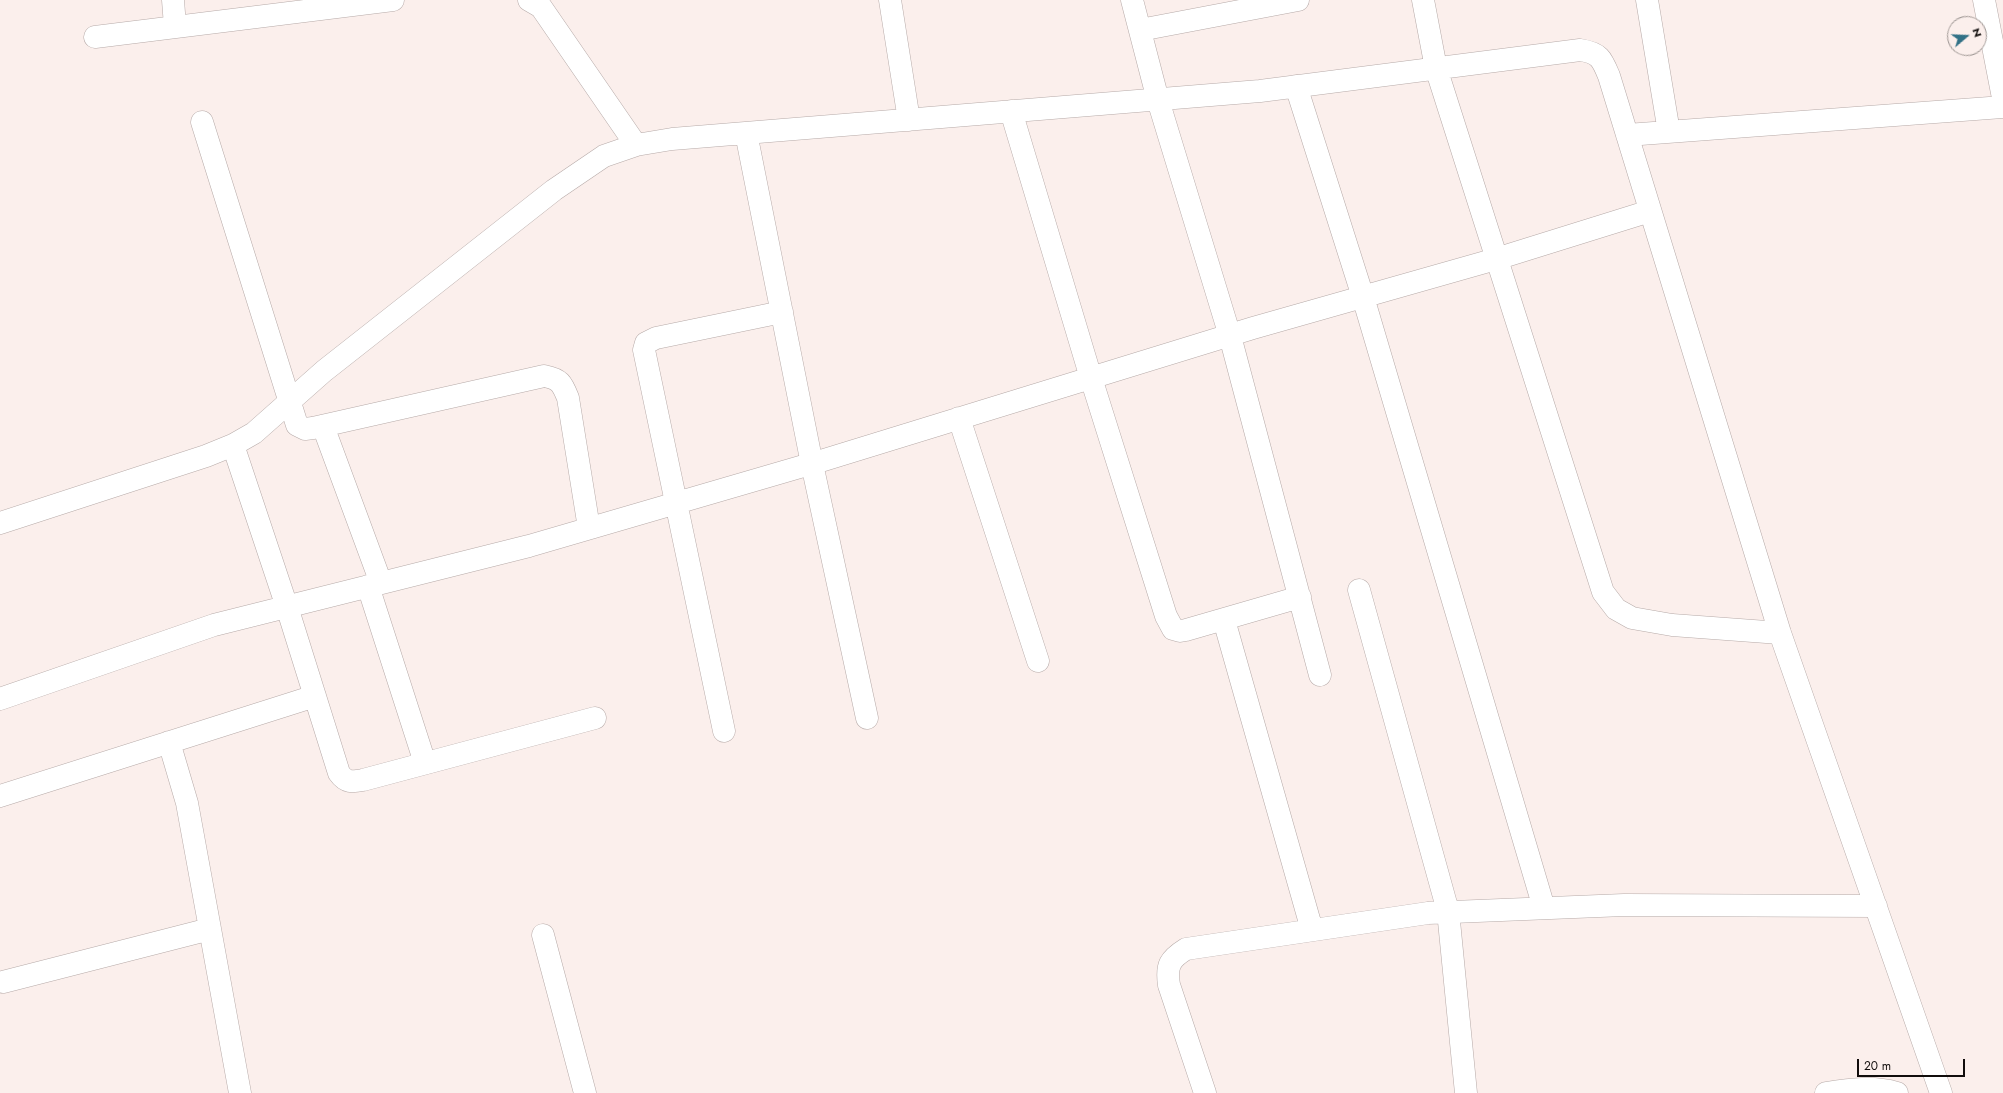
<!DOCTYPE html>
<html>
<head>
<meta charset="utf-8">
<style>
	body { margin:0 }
	#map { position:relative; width:2003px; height:1093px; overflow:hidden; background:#fbefec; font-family:Jost,sans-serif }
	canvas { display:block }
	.north { position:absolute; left:1947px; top:16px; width:40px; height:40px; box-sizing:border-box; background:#fbefec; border:1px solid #9d9592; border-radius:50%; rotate:71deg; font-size:11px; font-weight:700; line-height:16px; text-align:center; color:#110d0c }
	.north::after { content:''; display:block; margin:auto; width:14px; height:18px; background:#327186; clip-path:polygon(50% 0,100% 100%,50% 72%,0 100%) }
	.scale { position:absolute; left:1857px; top:1059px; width:108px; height:18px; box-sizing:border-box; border:2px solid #110d0c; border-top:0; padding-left:5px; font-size:12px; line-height:14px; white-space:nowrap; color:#110d0c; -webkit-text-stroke:3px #fbefec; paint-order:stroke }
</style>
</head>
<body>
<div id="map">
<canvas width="2003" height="1093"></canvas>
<div class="north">N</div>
<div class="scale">20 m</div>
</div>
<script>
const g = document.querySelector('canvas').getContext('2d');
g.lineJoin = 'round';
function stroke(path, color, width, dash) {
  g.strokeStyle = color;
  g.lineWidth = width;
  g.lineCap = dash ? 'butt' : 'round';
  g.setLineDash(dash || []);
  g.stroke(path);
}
const street = new Path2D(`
	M173,0L175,26
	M529,0L541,7L636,145
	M890,0L909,120
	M1132,0L1158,100L1230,336L1320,675
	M1423,0L1436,68L1603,592L1616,609L1632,618L1672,625L1780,633
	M1647,0L1669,132
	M1984,0L2003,98
	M1140,30L1298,0
	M95,37L393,0
	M1296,86L1363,297L1544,908
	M1011,111L1091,378L1166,616L1173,629L1180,631L1186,630L1300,597
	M202,122L297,425L305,429L313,428L544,376C560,379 562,383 568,398L589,528
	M746,133L812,464L867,718
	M1627,135L2003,107
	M959,418L1038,661
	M323,426L381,583
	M233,445L287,607L339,773C346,783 352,782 363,780L595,718
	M0,523L206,456L233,445L254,433L324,371L554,190L604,156L636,145L672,139L1260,91L1580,50C1600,53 1602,59 1609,76L1780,633L1941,1093
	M368,586L425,763
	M1359,590L1448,911L1466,1093
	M1224,620L1312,930
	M0,699L214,625L529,546L824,460L1253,328L1496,259L1650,211
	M724,731L644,350L646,343L656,338L782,312
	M169,742L187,803L240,1093
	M0,796L315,696
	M543,935L585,1093
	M3,982L210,929
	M1205,1093L1169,985C1166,965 1170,959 1186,949L1428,913L1624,905L1876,906
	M1826,1093C1851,1089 1873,1086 1897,1093`);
stroke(street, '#b6aaa8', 23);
stroke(street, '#fff', 22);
</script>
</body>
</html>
